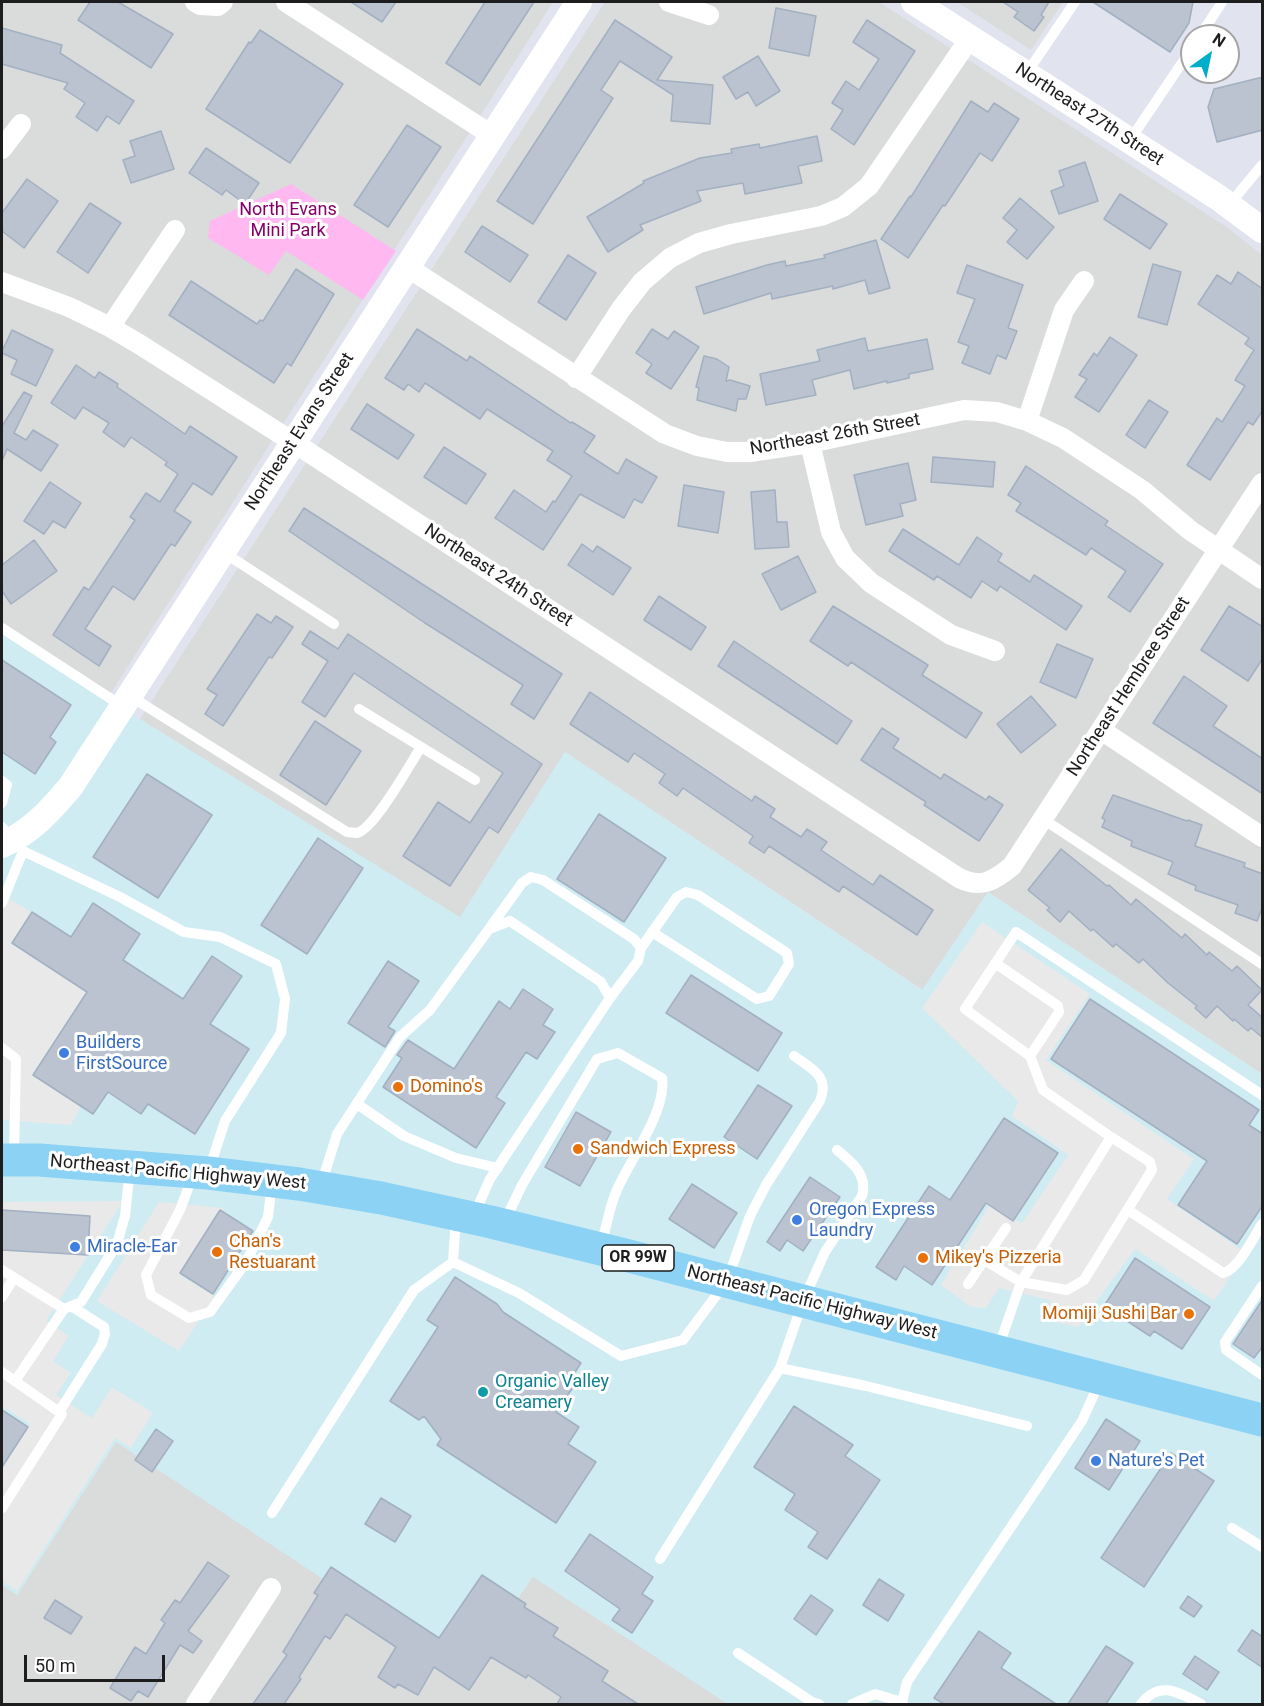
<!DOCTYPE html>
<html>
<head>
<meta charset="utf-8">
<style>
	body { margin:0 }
	#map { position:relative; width:1264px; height:1706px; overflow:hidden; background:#e1e4ef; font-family:Roboto,sans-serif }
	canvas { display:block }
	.frame { position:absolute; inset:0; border:3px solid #1d1d1d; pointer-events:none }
	.north { position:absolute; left:1180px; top:24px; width:60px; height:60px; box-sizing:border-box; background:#fff; border:2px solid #a5a5a5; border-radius:50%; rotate:33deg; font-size:16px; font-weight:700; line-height:24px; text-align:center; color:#1d1d1d }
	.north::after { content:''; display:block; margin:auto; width:21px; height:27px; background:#00aec9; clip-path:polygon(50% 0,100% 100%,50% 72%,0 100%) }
	.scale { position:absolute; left:24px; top:1655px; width:141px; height:27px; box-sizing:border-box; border:3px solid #1d1d1d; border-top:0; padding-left:8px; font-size:18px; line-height:21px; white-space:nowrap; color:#1d1d1d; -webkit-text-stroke:4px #fff; paint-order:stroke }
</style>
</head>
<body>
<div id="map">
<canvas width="1264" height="1706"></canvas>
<div class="frame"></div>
<div class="north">N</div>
<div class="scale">50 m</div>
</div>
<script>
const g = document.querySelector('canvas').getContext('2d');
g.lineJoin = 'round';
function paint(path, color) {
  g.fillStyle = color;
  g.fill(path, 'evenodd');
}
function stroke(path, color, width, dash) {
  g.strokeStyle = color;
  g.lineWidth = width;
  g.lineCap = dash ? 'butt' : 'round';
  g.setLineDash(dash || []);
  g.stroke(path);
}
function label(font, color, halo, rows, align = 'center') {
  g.font = font + ' Roboto,sans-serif';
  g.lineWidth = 6;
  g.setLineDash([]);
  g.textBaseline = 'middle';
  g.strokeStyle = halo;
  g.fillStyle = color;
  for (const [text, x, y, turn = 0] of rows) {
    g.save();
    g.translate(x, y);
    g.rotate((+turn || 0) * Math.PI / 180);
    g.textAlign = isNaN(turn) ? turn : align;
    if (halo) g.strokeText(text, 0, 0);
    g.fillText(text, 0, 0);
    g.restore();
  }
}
paint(new Path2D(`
	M2,2H553L107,699L2,634Z
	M605,2H879L1228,228L1262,255V1074L988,892L923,990L565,752L460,918L140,719Z
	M957,2H1063L1031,50Z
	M116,1441L465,1672L533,1576L728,1704H2V1585L17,1595Z`), '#dadbdb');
paint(new Path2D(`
	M2,634L460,917L565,752L922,990L988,892L1262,1074V1704H728L533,1577L465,1673L116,1442L17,1595L2,1585Z`), '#ceecf2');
paint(new Path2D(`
	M291,184L396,251L363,300L286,251L269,275L208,238L210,221Z`), '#ffb9f0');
paint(new Path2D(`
	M2,895L32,912L12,944L87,992L33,1075L81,1106L71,1125L2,1120Z
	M982,922L1090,994L1046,1060L1194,1159L1167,1199L1246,1253L1214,1301L1135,1249L1078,1327L1048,1320L1050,1300L999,1288L986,1308L971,1307L941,1285L989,1206L1022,1223L1068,1155L1012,1116L1018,1101L922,1008Z
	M123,1201L46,1321L69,1336L53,1361L71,1373L56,1395L92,1418L112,1387L153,1413L131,1448L115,1438L17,1591L2,1581V1470L30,1424L2,1406V1202Z
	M159,1202L224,1208L180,1275L215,1296L179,1351L97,1301Z`), '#e9e9e9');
const building = new Path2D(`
	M90,2H118L173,34L151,68L78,20Z
	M351,2H396L382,22Z
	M485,2H534L480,85L446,63Z
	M1003,2H1049L1041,15L1044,17L1034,31L1014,17L1018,12Z
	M1093,2H1193L1189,23L1170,52Z
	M776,8L816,16L809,56L769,48Z
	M615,20L672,57L657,80L713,85L710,124L671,121L673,95L620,61L601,90L613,98L533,224L497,201Z
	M867,20L915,51L854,145L831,129L843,110L832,103L846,81L859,90L879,59L853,42Z
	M2,28L62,45L60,53L134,101L119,124L107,116L97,131L76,117L85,103L64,89L68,83L2,64Z
	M260,30L343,84L290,163L206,109L249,42L251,43Z
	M758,56L780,91L756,106L748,92L736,99L723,77Z
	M1263,77V130L1217,142L1208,107L1214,89Z
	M971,101L988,112L994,103L1019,119L992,161L980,153L945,206L943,205L908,258L881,239L910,196L911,197Z
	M407,125L441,147L388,227L354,205Z
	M161,131L174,169L131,183L123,160L135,156L130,141Z
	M817,136L822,161L798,166L802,183L745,194L743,183L697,191L701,201L640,225L643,230L608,252L587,217L644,183L643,181L700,158L732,153L731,149L759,144L760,148Z
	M206,148L259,183L245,204L226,190L222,195L189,173Z
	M1085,162L1098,201L1059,214L1051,191L1064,186L1059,171Z
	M27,179L58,201L24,248L2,231V213Z
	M1120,194L1167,224L1150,249L1104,219Z
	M1020,198L1054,227L1027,259L1007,242L1017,230L1003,218Z
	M90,203L121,223L88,273L57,252Z
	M482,226L528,255L510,282L465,252Z
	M876,240L890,288L869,294L865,280L833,289V286L772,299L771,293L704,314L696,287L767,265L785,261L786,266L825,258L824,255Z
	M568,255L596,273L566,320L538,302Z
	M1153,264L1181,272L1167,325L1138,317Z
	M967,265L1023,285L1008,328L1017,331L1006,359L997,355L990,374L962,363L969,346L958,342L975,299L957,293Z
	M296,269L334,294L291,366L287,363L274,383L169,315L191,281L257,324L260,320L263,321Z
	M1238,272L1263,289V410L1253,425L1248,422L1210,480L1187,465L1217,418L1222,422L1245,386L1235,380L1254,350L1245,344L1249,338L1198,304L1217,275L1231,284Z
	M417,329L467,361L470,356L571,423L572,422L595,436L584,452L618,474L626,459L657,477L642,503L634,499L624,518L580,494L543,550L495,518L514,490L546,512L553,501L555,502L572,476L547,460L553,451L487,409L480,419L425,383L419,392L408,384L404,390L385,378Z
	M652,329L668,339L674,331L699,347L671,389L646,373L652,364L636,353Z
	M12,330L53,350L36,386L11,374L17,360L2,353V351Z
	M1110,337L1137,355L1099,412L1075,397L1087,379L1079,375L1094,353L1097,356Z
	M865,338L868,351L927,339L933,369L909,374V378L887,383V381L854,389L850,370L812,380L816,395L766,405L760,374L820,361L817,350Z
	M704,356L717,359L729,367L726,381L730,380L750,386L746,399H738L736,411L697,400L699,388L696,387Z
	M76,365L95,378L99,372L118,384L117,387L185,434L190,426L237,457L212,495L193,483L174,511L191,522L175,546L171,544L134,600L113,586L85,629L111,646L99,666L53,635L84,587L89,590L135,520L130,517L146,493L160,502L178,474L165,465L167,462L131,437L124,447L103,432L109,423L83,407L75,419L51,403Z
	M24,392L32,396L14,433L26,440L33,430L58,445L41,471L7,449L2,461V426Z
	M1149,400L1168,412L1145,448L1126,435Z
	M367,404L414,435L398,459L351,429Z
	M444,447L486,474L466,504L424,477Z
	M933,457L995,462L993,487L931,482Z
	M908,463L916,500L900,504L903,516L866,525L854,475Z
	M1026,466L1108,521L1105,525L1163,564L1130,612L1108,597L1126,571L1091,548L1086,555L1016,511L1021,503L1008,495Z
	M50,482L81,503L65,528L53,521L44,534L24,521Z
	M684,485L724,492L718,533L678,526Z
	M775,490L777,522H787L789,547L755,549L751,492Z
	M304,508L562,674L534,719L511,704L523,685L425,623L289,531Z
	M903,529L959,565L977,537L1002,554L998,561L1030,582L1034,575L1082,606L1066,630L1000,586L997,591L982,581L971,598L937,576L934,580L889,551Z
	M34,540L57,571L11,604L2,591V565Z
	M582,544L593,552L597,546L631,568L613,595L568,565Z
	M798,556L816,592L781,610L762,574Z
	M659,596L706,627L691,650L644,620Z
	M833,606L928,665L922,675L982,713L966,738L851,662L848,666L810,641Z
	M1229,606L1263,627V658L1248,681L1201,650Z
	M257,614L271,623L276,616L293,627L272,658L269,657L223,726L205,714L217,695L207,689Z
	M310,631L338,649L348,634L542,764L498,833L489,827L450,886L403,856L438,802L470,823L503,773L354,673L325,717L302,702L328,661L302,644Z
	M734,641L852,721L837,744L718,666Z
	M1057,644L1093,659L1076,698L1040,682Z
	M2,660L71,705L50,737L56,742L35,774L2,752Z
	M1184,676L1227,706L1213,726L1263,759V794L1153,723Z
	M590,692L752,801L755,796L775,809L770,817L801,837L807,829L827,842L821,850L873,885L880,875L933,910L917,935L843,886L839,892L769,846L764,853L749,843L753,836L683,788L677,796L659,783L665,774L634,753L628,762L570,724Z
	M1031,696L1056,725L1021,753L997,724Z
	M315,721L361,751L326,805L280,775Z
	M882,728L899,739L893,748L941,779L944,774L986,800L989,796L1003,805L979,841L924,805L926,802L861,760Z
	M147,774L212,815L158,898L93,857Z
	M1113,795L1187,821L1188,820L1202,825L1195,846L1245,863L1244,867L1263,874V906L1257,921L1235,913L1238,905L1195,890L1196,886L1168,874L1173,862L1131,846L1132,841L1102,827L1105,820L1102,818Z
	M599,814L666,858L624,922L557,879Z
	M318,838L363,868L307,954L261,925Z
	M1061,849L1107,886L1109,885L1131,905L1136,899L1182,938L1185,934L1207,955L1209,952L1232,971L1237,966L1262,990L1248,1005L1263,1018V1038L1251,1028L1248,1031L1234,1019L1233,1021L1217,1006L1206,1018L1195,1008L1197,1006L1168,983L1143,959L1139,963L1116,944L1113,947L1093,929L1091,931L1069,911L1060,922L1047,910L1050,908L1028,890Z
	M93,903L140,934L123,960L183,999L212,956L242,976L210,1024L249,1049L195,1134L148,1104L141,1114L108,1092L93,1114L33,1075L87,992L12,943L32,912L71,937Z
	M388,961L419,981L388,1027L395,1031L385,1047L348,1023Z
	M691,975L782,1033L758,1071L666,1013Z
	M523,989L553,1009L543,1025L555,1032L537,1059L526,1052L496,1097L505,1103L476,1148L383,1087L402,1058L397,1055L408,1040L454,1069L499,1001L510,1009Z
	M1090,999L1259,1110L1249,1125L1263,1134V1205L1237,1244L1178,1205L1207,1161L1051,1059Z
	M758,1085L792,1106L757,1159L724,1137Z
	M576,1112L611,1132L580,1186L545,1167Z
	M1004,1118L1058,1153L1013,1221L986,1203L932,1285L904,1266L896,1280L876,1267L929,1186L950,1200Z
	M810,1177L840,1197L803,1251L787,1240L780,1251L767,1242Z
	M692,1184L737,1213L714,1248L669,1219Z
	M2,1210L90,1216L88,1255L2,1250Z
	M220,1210L253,1231L213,1294L180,1273Z
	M1135,1258L1210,1307L1182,1349L1154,1331L1150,1336L1104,1306Z
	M455,1277L497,1304L503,1312L581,1363L572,1377L576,1383L556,1412L579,1427L568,1444L596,1462L556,1523L437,1445L441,1439L424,1416L419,1420L390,1401L438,1327L427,1320Z
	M1263,1299V1346L1254,1358L1233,1344Z
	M794,1406L853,1445L845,1456L880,1480L827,1559L808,1547L818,1532L785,1510L795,1494L754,1467Z
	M2,1410L28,1427L2,1467Z
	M1106,1419L1140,1441L1109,1490L1075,1468Z
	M156,1429L173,1441L152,1472L135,1460Z
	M1171,1453L1214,1481L1144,1587L1101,1558Z
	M381,1498L411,1516L395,1542L365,1524Z
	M590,1534L653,1577L642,1594L653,1601L632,1633L612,1620L620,1609L565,1571Z
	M208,1562L229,1576L188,1631L202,1641L193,1653L180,1645L148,1697L138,1691L131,1701L110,1688L135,1647L146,1654L165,1623L161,1620L175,1600L180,1603Z
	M331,1567L439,1638L482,1575L526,1604L524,1607L558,1628L553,1636L608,1671L602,1681L638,1704H557L561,1697L528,1675L526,1678L491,1657L469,1690L434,1667L418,1695L398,1684L395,1688L378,1677L396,1647L346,1614L330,1639L325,1636L299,1677L301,1679L284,1704H253L287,1655L283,1652L318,1595L314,1593Z
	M879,1579L904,1595L888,1621L863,1605Z
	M811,1595L833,1610L816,1635L794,1619Z
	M1188,1596L1202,1606L1194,1617L1180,1608Z
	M55,1600L82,1617L71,1634L44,1618Z
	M1252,1630L1263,1637V1668L1238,1651Z
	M979,1631L1011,1653L1001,1668L1056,1704H944L934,1698Z
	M1106,1646L1133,1663L1106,1704H1068Z
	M1195,1656L1219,1672L1207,1690L1183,1674Z`);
paint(building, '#bac3cf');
stroke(building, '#a2b0c2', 1.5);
stroke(new Path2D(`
	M1200,36L1222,2
	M1026,74L1075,2
	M1130,140L1192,48
	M1229,205L1262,165
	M223,552L334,624
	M2,628L122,706
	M130,696L347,832C351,832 354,833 357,833C375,828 410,764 421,747
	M359,709L475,780
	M2,781L7,785L2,803
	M1043,819L1262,964
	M2,827L23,851L120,897L184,932L220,937L276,964L285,999L281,1033L225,1121L209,1170
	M2,903L23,851
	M489,929L522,883L531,877L543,880L634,939L641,948L638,961L610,998
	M641,948L677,897L686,892L698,895L787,953L789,964L769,996L757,999L652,932
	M995,963L1058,1006L1059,1012L1030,1056
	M2,1048L16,1059L14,1157
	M357,1104L404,1136L456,1158L498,1168
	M193,1175L180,1210L146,1275L151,1295L189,1318L210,1312L246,1262L268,1217L272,1183
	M321,1185L337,1134L400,1037L430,1010L489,929L510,921L601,982L610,998L490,1179L474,1215
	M1128,1210L1223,1273C1239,1269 1253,1238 1262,1224
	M456,1217L453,1262L519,1293L621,1356L683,1340L727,1281L750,1216L766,1185L820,1101C830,1076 812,1069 794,1056
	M504,1223L522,1185L597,1059L618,1053L662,1078C667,1111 629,1161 616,1192C609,1209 606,1228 601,1246
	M984,1260L1021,1282L1067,1290L1084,1280L1152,1170L1150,1162L1111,1137
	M2,1270L64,1309L81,1302L117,1244L125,1216L130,1169
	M968,1284L1006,1228
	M1262,1286L1225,1342L1226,1350L1262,1375
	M2,1297L14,1278
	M998,1349L1021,1282L1111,1137L1043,1090L1030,1056L965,1009L1016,932L1262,1095
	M780,1368L866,1386L1027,1426
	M2,1372L62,1414L2,1508
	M15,1381L64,1309
	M59,1412L102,1344L105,1334L104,1327L71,1306
	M272,1513L414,1290L453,1262
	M1232,1528L1262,1547
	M660,1559L780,1368L803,1301L825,1252L862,1196C868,1175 852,1162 837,1150
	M738,1653L812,1702L819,1704
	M852,1704L875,1694L902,1702
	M903,1704L902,1702L907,1682L1082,1421L1100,1381
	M1141,1704C1159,1680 1178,1692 1201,1704`), '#fff', 10);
stroke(new Path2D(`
	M195,2L200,5L218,6L223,2
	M286,2L493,136
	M669,2L709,15
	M2,149L21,124
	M407,267L665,434L697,446L727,452H750L810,443L964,410L997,412L1027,421L1063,438L1142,490L1191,531L1262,579
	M2,282L69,307L110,327L139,344L293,442L959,878C981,889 994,881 1012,866L1262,483
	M110,327L175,230
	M576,378L621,309L642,282L670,258L699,243L731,234L821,216L843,207L869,186L970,38
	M1027,421L1064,310L1084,281
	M810,443L831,532L845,558L871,583L951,635L995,651
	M1101,730L1262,837
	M196,1704L271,1588`), '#fff', 20);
stroke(new Path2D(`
	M914,2L1219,198L1262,230
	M2,845C31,832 51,810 71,786L579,2`), '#fff', 26);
stroke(new Path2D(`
	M2,1160H39L208,1173L299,1184L381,1198L491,1222L625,1255L1262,1420`), '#8bd2f4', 33);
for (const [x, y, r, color] of [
	[64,1053,6,"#3f7fe0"],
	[398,1087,6,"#e8710a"],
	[578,1149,6,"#e8710a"],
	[797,1220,6,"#3f7fe0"],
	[75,1247,6,"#3f7fe0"],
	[217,1252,6,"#e8710a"],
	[923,1258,6,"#e8710a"],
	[1189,1314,6,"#e8710a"],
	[483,1392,6,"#0f9aa8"],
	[1096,1461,6,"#3f7fe0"]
]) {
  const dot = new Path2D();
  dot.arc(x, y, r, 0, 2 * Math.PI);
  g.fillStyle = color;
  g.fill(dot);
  stroke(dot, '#fff', 2);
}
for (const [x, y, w] of [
	[638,1258,72]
]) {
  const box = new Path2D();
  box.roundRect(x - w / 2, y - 13, w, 26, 4.5);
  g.fillStyle = '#fff';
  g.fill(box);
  stroke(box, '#1d1d1d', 1.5);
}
label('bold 16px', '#1d1d1d', null, [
	["OR 99W",638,1258]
]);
label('18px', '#1d1d1d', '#fff', [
	["Northeast 27th Street",1089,115,33],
	["Northeast Evans Street",300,432,-57],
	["Northeast 26th Street",835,435,-10],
	["Northeast 24th Street",498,576,33],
	["Northeast Hembree Street",1129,687,-57],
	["Northeast Pacific Highway West",178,1173,5],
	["Northeast Pacific Highway West",812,1303,14]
]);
label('18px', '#850168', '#fff', [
	["North Evans",288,210],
	["Mini Park",288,231]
]);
label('18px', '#366cbe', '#fff', [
	["Builders",76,1043],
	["FirstSource",76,1064],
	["Oregon Express",809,1210],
	["Laundry",809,1231],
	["Miracle-Ear",87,1247],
	["Nature's Pet",1108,1461]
], 'left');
label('18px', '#c56008', '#fff', [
	["Domino's",410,1087],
	["Sandwich Express",590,1149],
	["Chan's",229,1242],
	["Restuarant",229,1263],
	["Mikey's Pizzeria",935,1258],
	["Momiji Sushi Bar",1177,1314,"right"]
], 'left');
label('18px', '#0d838f', '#fff', [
	["Organic Valley",495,1382],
	["Creamery",495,1403]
], 'left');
</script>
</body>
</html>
